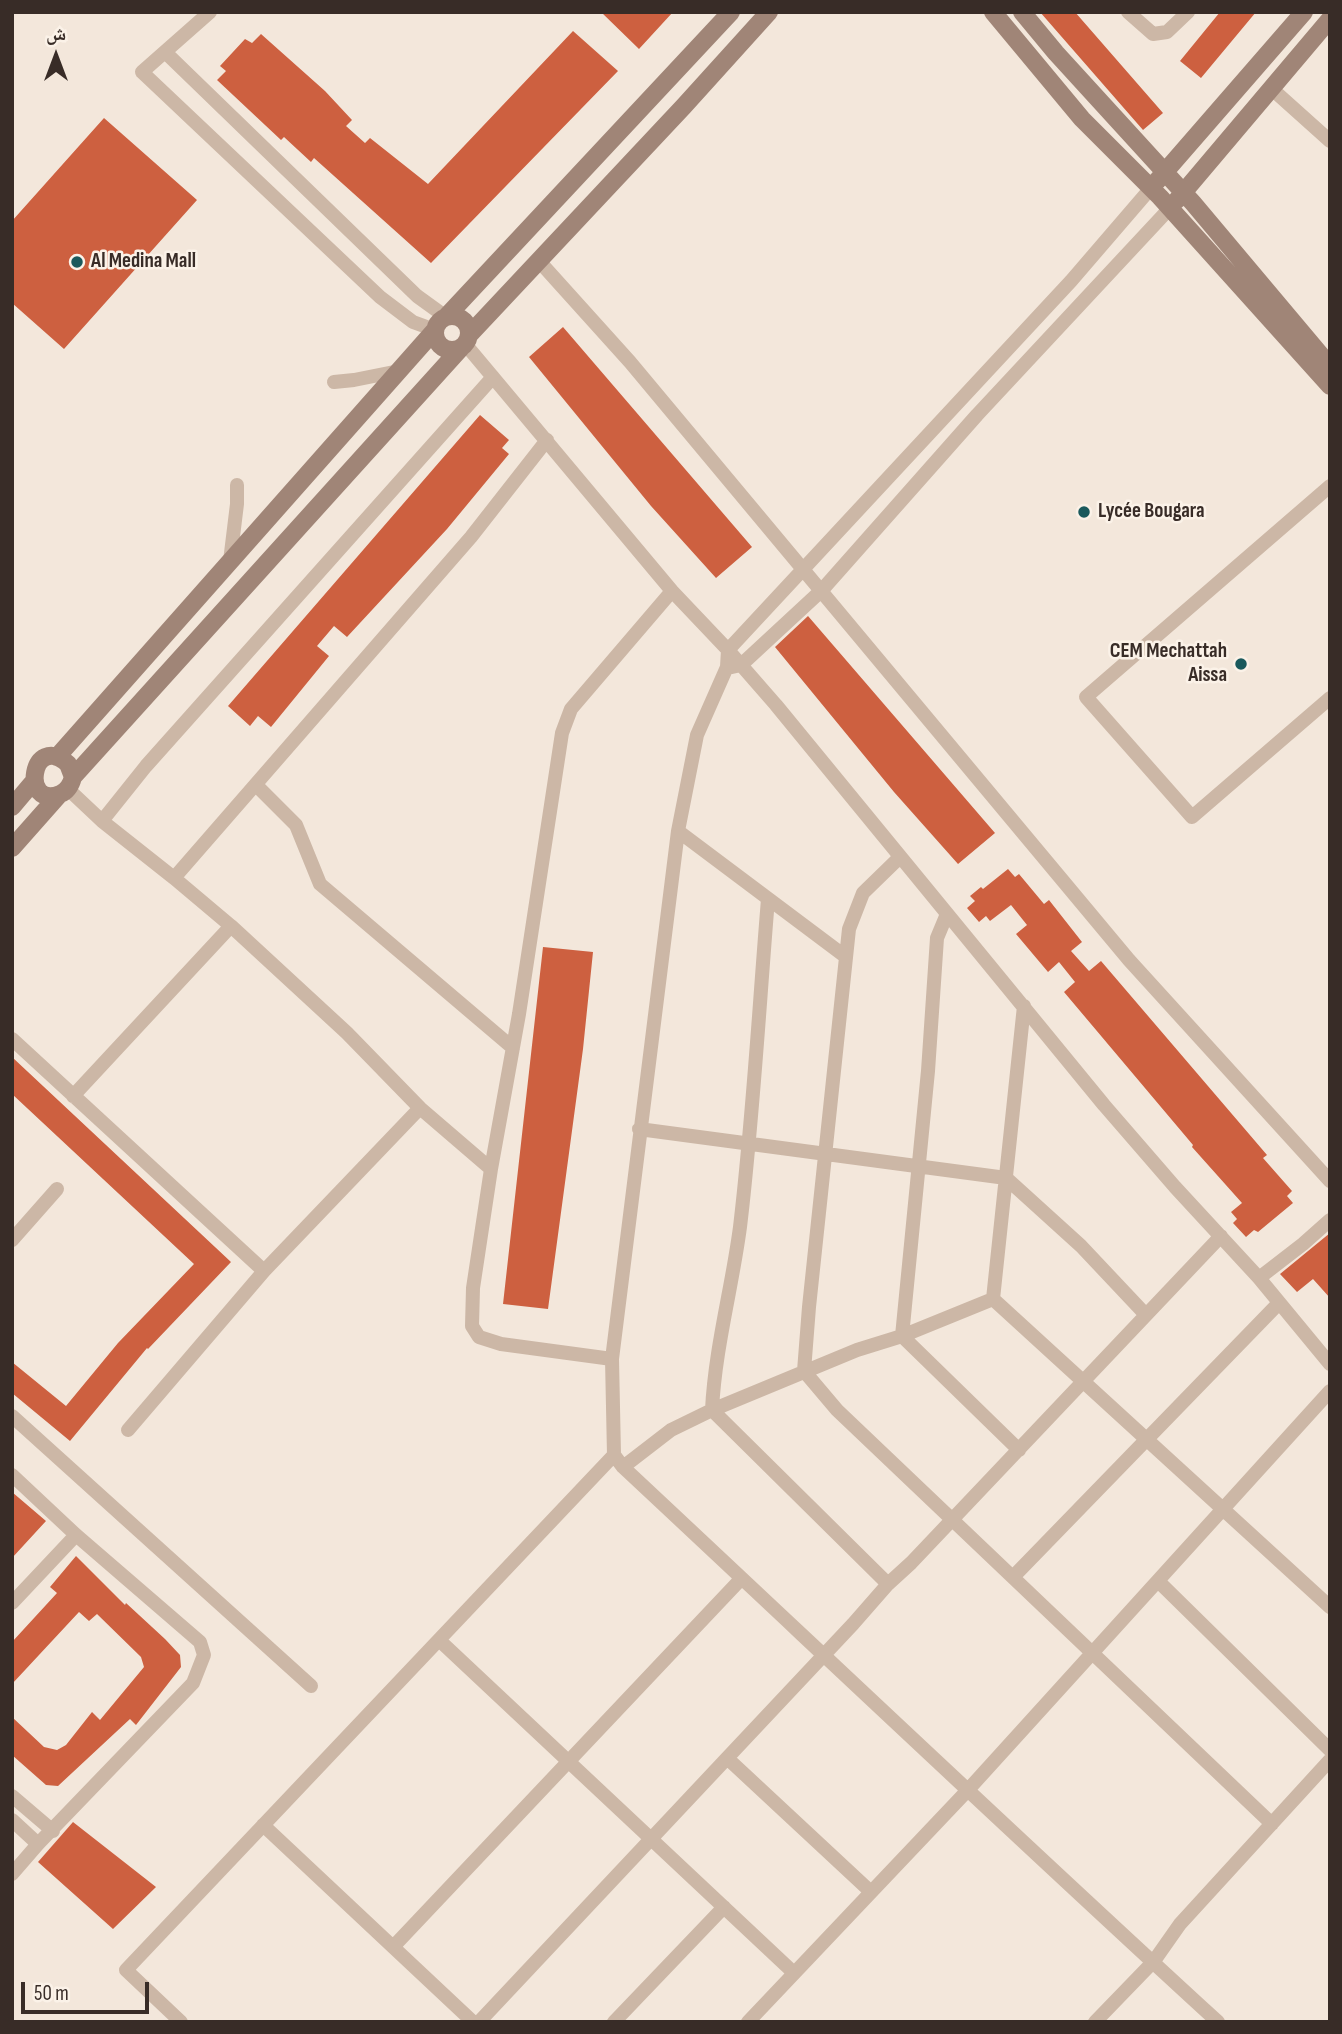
<!DOCTYPE html>
<html>
<head>
<meta charset="utf-8">
<style>
	body { margin:0 }
	#map { position:relative; width:1342px; height:2034px; overflow:hidden; background:#f3e7db; font-family:"Sofia Sans Condensed","Noto Naskh Arabic",sans-serif }
	canvas { display:block }
	.frame { position:absolute; inset:0; border:14px solid #382c27; pointer-events:none }
	.north { position:absolute; left:21px; top:21px; width:70px; height:70px; -webkit-text-stroke:5px #fbf2e8; paint-order:stroke; rotate:0deg; font-size:19px; font-weight:700; line-height:28px; text-align:center; color:#382c27 }
	.north::after { content:''; display:block; margin:auto; width:24px; height:32px; background:#382c27; clip-path:polygon(50% 0,100% 100%,50% 72%,0 100%) }
	.scale { position:absolute; left:21px; top:1982px; width:128px; height:32px; box-sizing:border-box; border:4px solid #382c27; border-top:0; padding-left:9px; font-size:21px; line-height:24px; white-space:nowrap; color:#382c27; -webkit-text-stroke:5px #fbf2e8; paint-order:stroke }
</style>
</head>
<body>
<div id="map">
<canvas width="1342" height="2034"></canvas>
<div class="frame"></div>
<div class="north">ش</div>
<div class="scale">50 m</div>
</div>
<script>
const g = document.querySelector('canvas').getContext('2d');
g.lineJoin = 'round';
function paint(path, color) {
  g.fillStyle = color;
  g.fill(path, 'evenodd');
}
function stroke(path, color, width, dash) {
  g.strokeStyle = color;
  g.lineWidth = width;
  g.lineCap = dash ? 'butt' : 'round';
  g.setLineDash(dash || []);
  g.stroke(path);
}
function label(font, color, halo, rows, align = 'center') {
  g.font = font + ' "Sofia Sans Condensed",sans-serif';
  g.lineWidth = 5;
  g.setLineDash([]);
  g.textBaseline = 'middle';
  g.strokeStyle = halo;
  g.fillStyle = color;
  for (const [text, x, y, turn = 0] of rows) {
    g.save();
    g.translate(x, y);
    g.rotate((+turn || 0) * Math.PI / 180);
    g.textAlign = isNaN(turn) ? turn : align;
    if (halo) g.strokeText(text, 0, 0);
    g.fillText(text, 0, 0);
    g.restore();
  }
}
paint(new Path2D(`
	M601,12H673L639,49Z
	M1040,12H1075L1163,113L1143,130Z
	M1220,12H1256L1201,78L1180,61Z
	M573,31L618,71L431,263L314,158L311,162L284,137L281,140L217,80L226,71L220,66L245,39L252,43L261,34L325,91L352,120L346,126L365,143L370,138L428,184Z
	M104,118L197,200L64,349L12,303V221Z
	M563,327L752,547L716,578L651,506L529,357Z
	M480,415L509,440L502,448L509,454L447,529L347,637L334,626L317,646L329,656L271,727L258,716L250,726L228,706Z
	M808,616L995,833L958,864L894,792L775,647Z
	M1008,869L1015,877L1019,874L1044,904L1049,900L1082,942L1071,951L1089,971L1101,961L1267,1155L1263,1158L1292,1191L1287,1196L1293,1203L1258,1232L1254,1230L1246,1237L1233,1223L1237,1219L1231,1212L1242,1203L1192,1147L1193,1145L1064,992L1075,982L1059,962L1048,972L1016,934L1027,925L1011,905L990,921L986,916L979,922L967,908L975,901L970,896L981,887L983,889Z
	M543,947L593,952L583,1049L548,1309L503,1304Z
	M12,1057L231,1262L148,1349L147,1348L70,1441L12,1393V1362L66,1406L118,1343L194,1264L12,1094Z
	M1330,1233V1298L1313,1279L1297,1292L1280,1274Z
	M12,1492L46,1521L12,1558Z
	M76,1556L125,1605L126,1603L165,1639L180,1655L181,1667L136,1725L130,1719L58,1786L46,1785L12,1755V1717L44,1747L57,1750L66,1745L92,1712L100,1720L144,1667L141,1657L97,1614L89,1621L79,1612L12,1684V1642L57,1593L50,1587Z
	M73,1822L156,1887L113,1929L38,1862Z`), '#cd6040');
stroke(new Path2D(`
	M210,12L142,72L380,297L413,322L435,330
	M1128,12L1153,34L1167,32L1188,12
	M165,52L417,296L446,317
	M1272,89L1330,141
	M1151,188L1071,281L728,650L727,667L697,735L678,831L612,1359L614,1455L623,1467C821,1652 1018,1839 1218,2022
	M539,261L630,362L1129,960L1330,1181
	M466,345L672,591L728,650L776,705L1104,1105L1175,1187L1259,1278L1330,1364
	M334,382L354,380L399,371
	M1330,486L1086,697L1192,817L1330,698
	M230,561L237,504V485
	M732,667L741,665L822,590L977,415L1170,208
	M256,785L296,825L320,884L513,1048
	M68,789L102,821L174,878L231,926L347,1033L420,1108L491,1169
	M102,821L146,766L493,377
	M678,831L846,957
	M900,857L863,893L849,929L809,1307L804,1371L837,1410L1272,1824
	M174,878L471,537L547,440
	M768,899C759,1008 753,1118 740,1227C732,1288 715,1348 712,1410L888,1584
	M947,914L937,938L928,1071L902,1336L1019,1450
	M12,1039L264,1271L420,1108
	M73,1096L231,926
	M639,1129L1006,1178L1081,1246L1146,1315
	M12,1240L57,1189
	M1259,1278L1303,1244L1330,1220
	M993,1299L1330,1607
	M993,1299L1024,1006
	M612,1359L501,1344L479,1337L472,1326L473,1288L491,1169L519,1014L562,733L571,709L672,591
	M12,1416L311,1686
	M128,1430L264,1271
	M623,1467L671,1430L712,1410L857,1350L902,1336L993,1299
	M12,1475L76,1535L200,1642L204,1655L193,1683L38,1844L12,1874
	M1013,1577L1279,1303
	M1158,1581L1330,1750
	M12,1603L76,1535
	M439,1640L794,1973
	M727,1758L871,1892
	M12,1796L53,1831
	M12,1820L38,1844
	M263,1825L473,2022
	M393,1947L741,1579
	M181,2022L126,1970L614,1455
	M479,2022L853,1624L888,1584L911,1563L1221,1236
	M614,2022L724,1907
	M748,2022L967,1791L1330,1391
	M1095,2022L1154,1961L1180,1924L1330,1760`), '#ccb7a6', 14);
stroke(new Path2D(`
	M993,12L1082,119L1160,197L1330,386
	M1022,12L1056,53L1193,203L1330,366
	M1157,181L1304,12
	M1177,200L1330,19
	M435 333a17 17 0 1 1 34 0a17 17 0 1 1-34 0Z
	M446,317L731,12
	M470,334L684,106L769,12
	M57,757L435,330
	M73,777L68,764C31,731 20,810 60,794C68,791 71,785 73,777L461,348
	M12,807L34,781
	M12,848L58,796`), '#a08577', 18);
for (const [x, y, r, color] of [
	[77,262,7,"#1a595c"],
	[1084,512,7,"#1a595c"],
	[1241,664,7,"#1a595c"]
]) {
  const dot = new Path2D();
  dot.arc(x, y, r, 0, 2 * Math.PI);
  g.fillStyle = color;
  g.fill(dot);
  stroke(dot, '#fbf2e8', 2.5);
}
label('bold 21px', '#382c27', '#fbf2e8', [
	["Al Medina Mall",91,262],
	["Lycée Bougara",1098,512],
	["CEM Mechattah",1227,652,"right"],
	["Aissa",1227,676,"right"]
], 'left');
</script>
</body>
</html>
